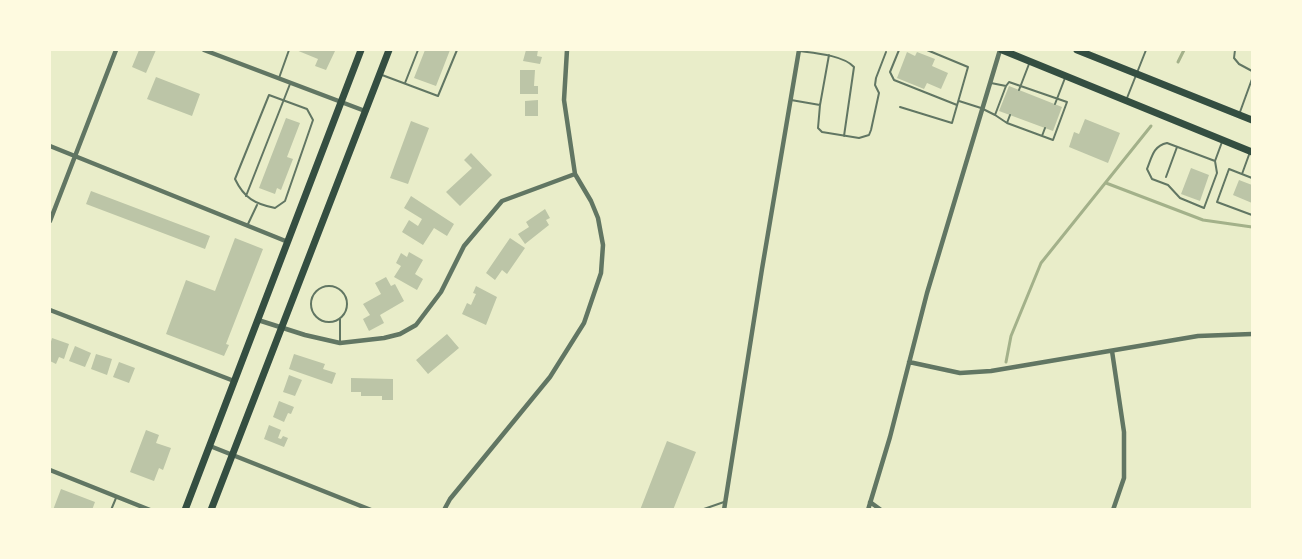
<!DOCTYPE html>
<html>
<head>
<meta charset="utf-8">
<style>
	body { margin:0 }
	#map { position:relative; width:1302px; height:559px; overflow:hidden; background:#e9edc9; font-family:"Roboto Condensed",sans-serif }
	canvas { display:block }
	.frame { position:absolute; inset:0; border:51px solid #fefae0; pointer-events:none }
</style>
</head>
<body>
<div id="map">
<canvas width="1302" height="559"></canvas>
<div class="frame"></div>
</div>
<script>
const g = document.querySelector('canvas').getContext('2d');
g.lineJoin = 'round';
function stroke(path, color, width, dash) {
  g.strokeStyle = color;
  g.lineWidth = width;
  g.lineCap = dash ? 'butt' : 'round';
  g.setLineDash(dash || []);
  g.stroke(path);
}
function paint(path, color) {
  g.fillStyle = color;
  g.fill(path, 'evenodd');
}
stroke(new Path2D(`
	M1178,62L1184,50
	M1106,183L1203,220L1252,227
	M1006,362L1011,336L1041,263L1151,126`), '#a3b18a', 3);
paint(new Path2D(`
	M139,50H156L146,73L132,67Z
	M296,50H333L335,51L326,70L315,66L318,59Z
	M425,50H450L436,86L414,78Z
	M526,50H538L537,56L542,57L540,64L523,61Z
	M907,52L915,56L917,52L935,59L932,66L948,73L941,89L927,83L924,89L897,78Z
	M520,70H535L534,86H538V94H520Z
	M156,77L200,94L192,116L147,99Z
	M1009,86L1062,107L1053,131L999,111Z
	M538,100V116H525V101Z
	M286,118L300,123L287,157L293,159L281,190L277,188L275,194L259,188Z
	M1085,119L1120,133L1108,163L1069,147L1074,132L1079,134Z
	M411,121L429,128L408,184L390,178Z
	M471,153L492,175L460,206L446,192L472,168L464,160Z
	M1191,168L1209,175L1200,201L1181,194Z
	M1239,180L1252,185V203L1233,195Z
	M91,191L210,236L205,249L86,204Z
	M411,196L454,224L447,236L434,228L423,245L402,232L409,220L418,226L422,219L404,208Z
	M545,209L550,218L546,220L549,225L525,244L518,234L529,227L526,222Z
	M235,238L263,249L226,344L229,345L224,356L166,334L186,280L215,291Z
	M510,238L525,248L507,274L502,270L495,280L486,273Z
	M409,252L423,260L415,274L423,279L417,290L394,277L401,266L396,263L401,253L407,257Z
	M386,277L391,286L395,284L404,301L380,315L384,323L369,331L363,319L370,315L363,304L381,294L375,283Z
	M476,286L497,297L486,325L462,314L467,303L471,305L476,294L473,293Z
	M447,334L459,348L428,374L416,360Z
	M52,338L69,344L64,359L59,357L56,364L50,361V345Z
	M75,346L91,353L85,367L69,361Z
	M96,354L112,359L107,375L91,369Z
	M294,354L325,364L323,369L336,373L332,384L289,369Z
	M119,362L135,368L129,383L113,377Z
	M289,375L302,380L295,396L283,392Z
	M351,378L393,379V400H382V396H361V392H351Z
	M279,401L294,407L291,414L288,413L284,422L273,417Z
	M269,425L281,430L278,438L281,439L283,436L288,438L284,447L264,439Z
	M146,430L159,435L156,443L171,448L163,470L159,468L154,481L130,472Z
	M667,441L696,452L673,510H640Z
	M61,489L95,502L92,510H53Z`), '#bcc5a7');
stroke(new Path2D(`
	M899,50L890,72L894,80L957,105
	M1235,50L1234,58L1239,64L1252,71
	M799,51C814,53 843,55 854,67L844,136
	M829,55L820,105L818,128L822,132L859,138L869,135L871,130L879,93L875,85L876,78L886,52
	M382,75L438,96L457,50
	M279,78L289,50
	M405,83L418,50
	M991,83L1006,86
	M1019,90L1029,64
	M269,95L307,109L313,120L285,201L275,208C255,204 244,198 235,179Z
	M1127,98L1146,50
	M791,100L820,105
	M959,101L981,108L995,115
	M1055,104L1065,78
	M900,107L952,123L968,67L927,50
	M1240,112L1252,79
	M1007,123L995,115L1006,86L1009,82L1067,102L1053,140L1007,123L1010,115
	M1042,136L1045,128
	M1215,161L1167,143C1153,146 1152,157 1147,169L1152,179L1168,185L1180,198L1204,208L1217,173L1215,161L1222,142
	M1242,174L1250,152
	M1166,177L1177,147
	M1252,178L1229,169L1217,202L1252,215
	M246,196L290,84
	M248,224L257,205
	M311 304a18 18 0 1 1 36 0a18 18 0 1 1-36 0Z
	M340,343V319
	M111,510L116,498
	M701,510L724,502`), '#617663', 2);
stroke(new Path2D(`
	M204,50L365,111
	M50,146L288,242
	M50,221L116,50
	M50,310L234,381
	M258,320L305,335L340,343L384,338L400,334L416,325L441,292L464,246L502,201L575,174
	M1112,351L1124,432V478L1113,510
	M909,362L960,373L991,371L1198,336L1252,334
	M210,446L371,510
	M50,470L150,510
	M870,502L881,510
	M444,510L450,499L550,377L584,323L601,273L603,245L598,218L591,201L575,174L564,100L567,50
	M724,510L762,269L799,50
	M868,510L890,437L927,293L1000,50`), '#617663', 4.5);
stroke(new Path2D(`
	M1002,50L1252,152
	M1077,50L1252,120
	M185,510L361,50
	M211,510L389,50`), '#344e41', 7);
</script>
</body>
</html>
